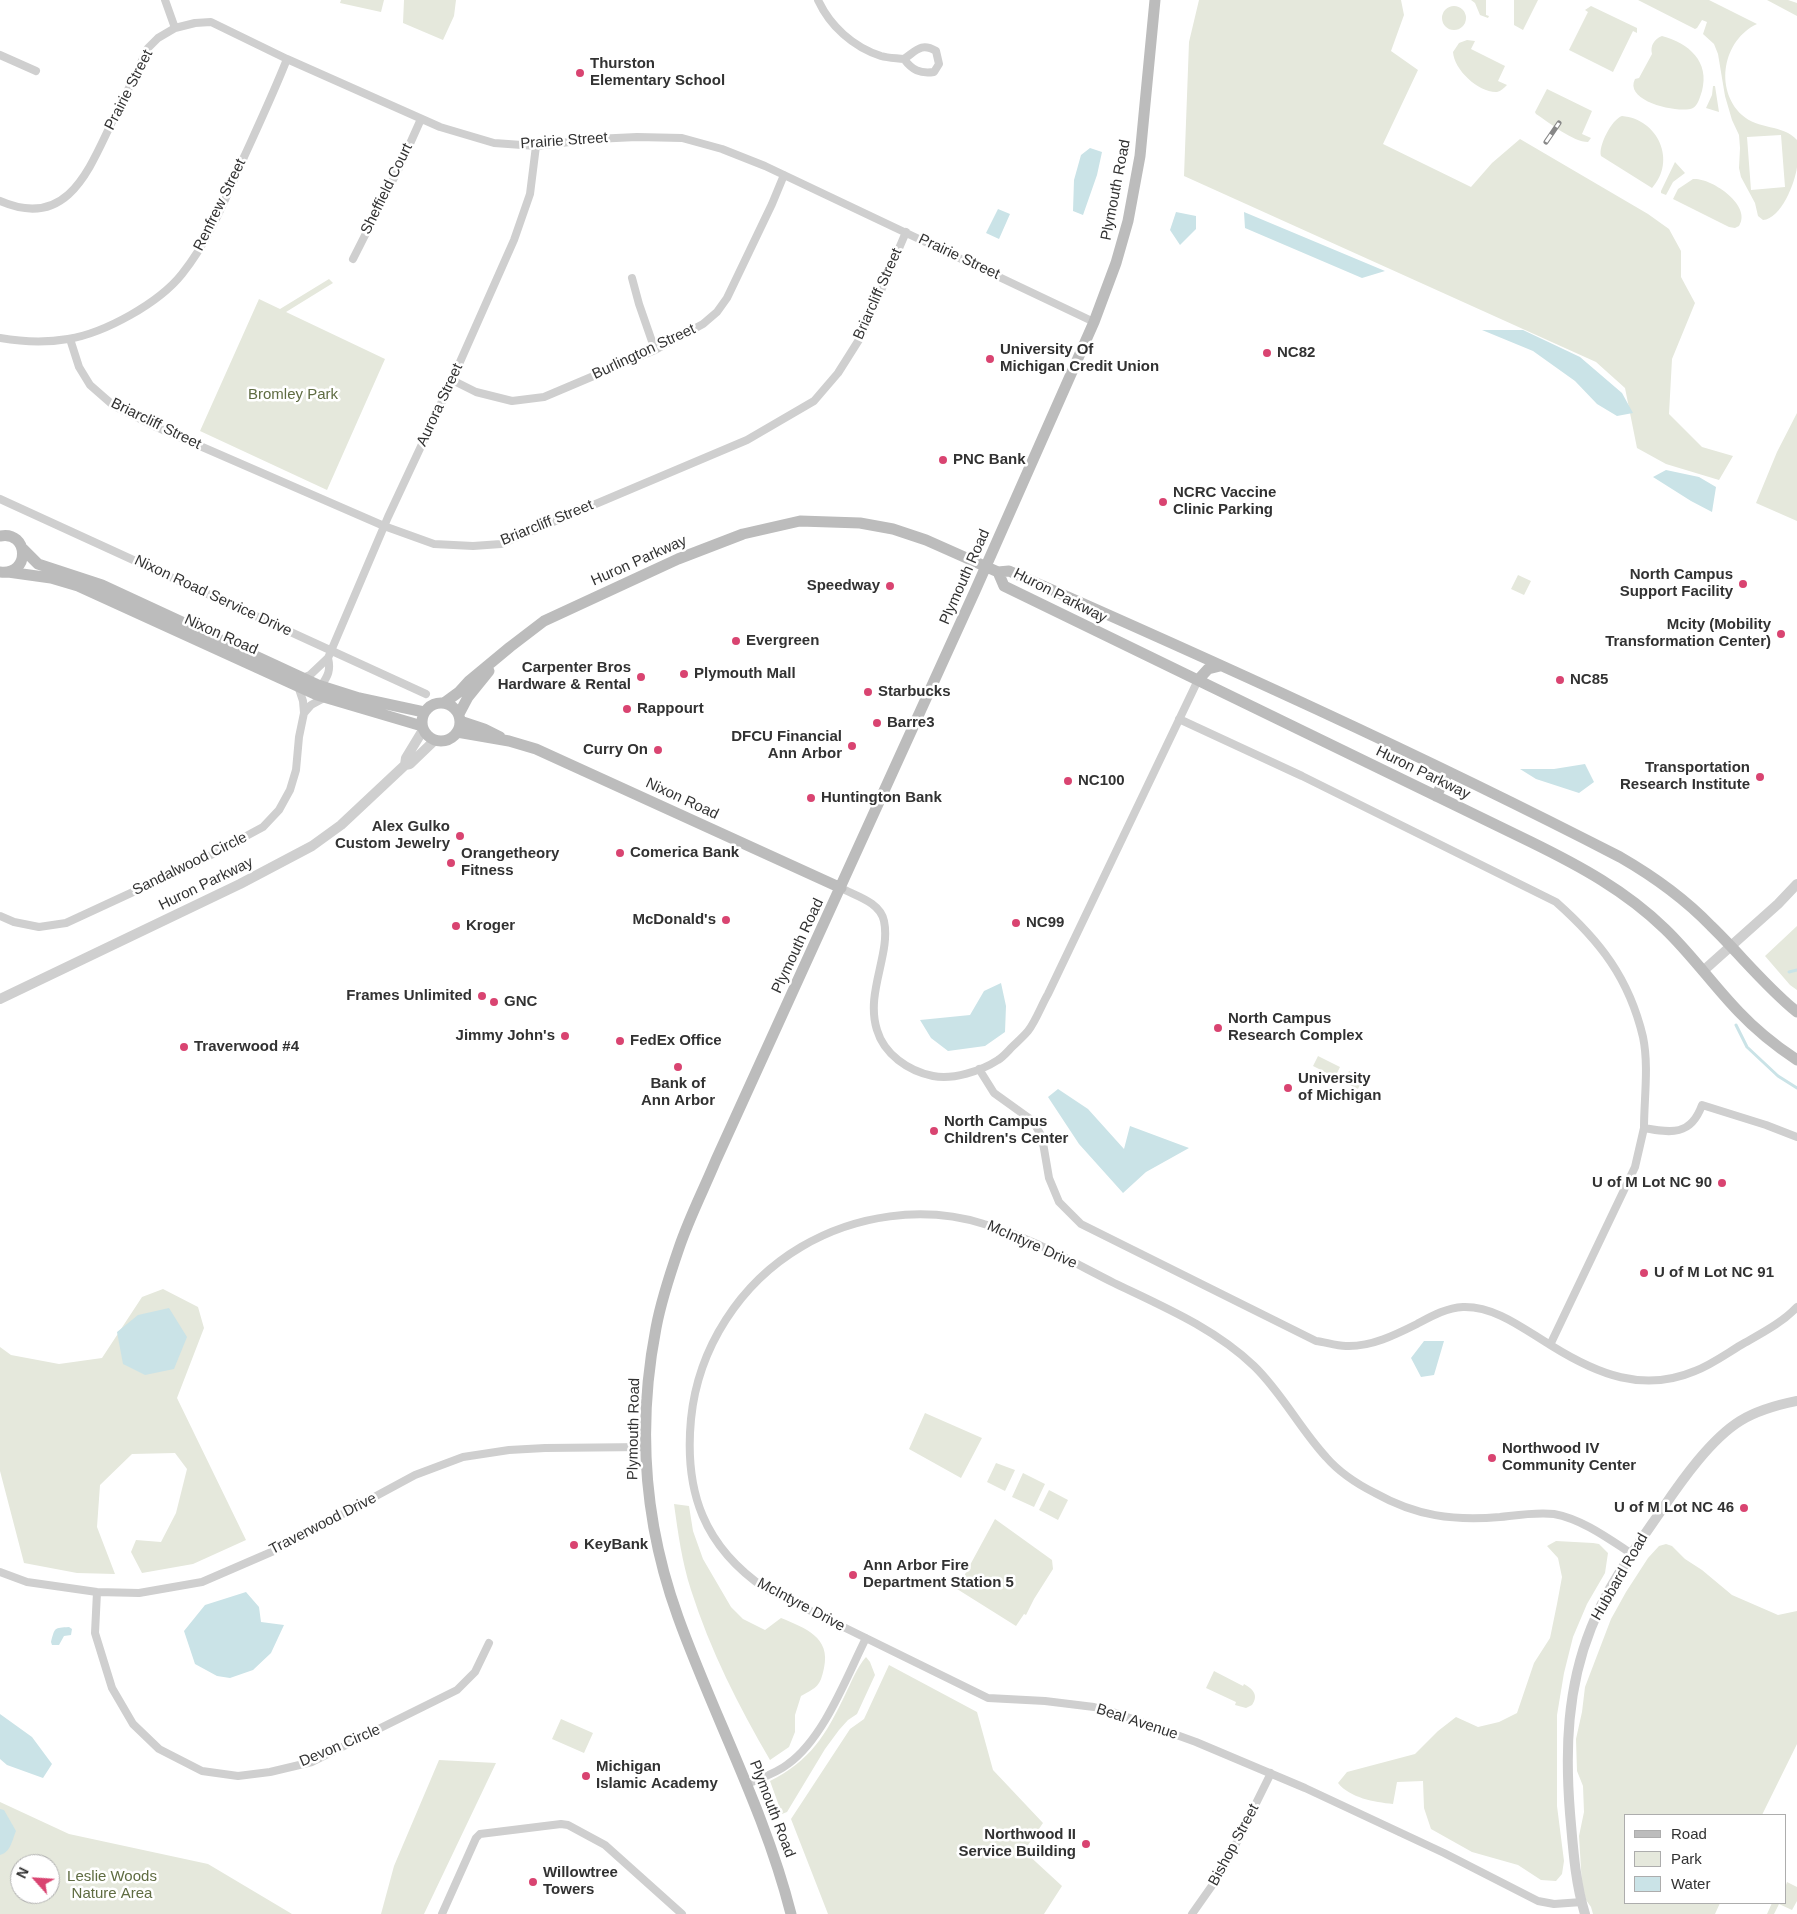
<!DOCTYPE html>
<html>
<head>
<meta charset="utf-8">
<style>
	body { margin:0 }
	#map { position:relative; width:1797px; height:1914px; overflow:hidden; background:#fff; font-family:Helvetica,sans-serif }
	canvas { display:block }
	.legend { position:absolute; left:1624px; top:1814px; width:162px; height:90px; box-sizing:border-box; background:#fff; border:1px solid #adadad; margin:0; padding:6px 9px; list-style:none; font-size:15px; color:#323232 }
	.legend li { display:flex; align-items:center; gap:10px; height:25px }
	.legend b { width:25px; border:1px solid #adadad }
	.north { position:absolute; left:10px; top:1854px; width:50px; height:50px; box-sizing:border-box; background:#fff; border:1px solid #adadad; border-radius:50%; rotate:296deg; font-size:14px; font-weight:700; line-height:20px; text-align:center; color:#323232 }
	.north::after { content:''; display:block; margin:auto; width:18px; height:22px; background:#d94471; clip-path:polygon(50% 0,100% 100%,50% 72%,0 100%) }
</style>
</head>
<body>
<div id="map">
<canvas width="1797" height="1914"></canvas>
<ul class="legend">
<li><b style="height:6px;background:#bcbcbc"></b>Road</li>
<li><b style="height:14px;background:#e5e8dc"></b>Park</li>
<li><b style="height:14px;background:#cae3e7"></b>Water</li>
</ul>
<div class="north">N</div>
</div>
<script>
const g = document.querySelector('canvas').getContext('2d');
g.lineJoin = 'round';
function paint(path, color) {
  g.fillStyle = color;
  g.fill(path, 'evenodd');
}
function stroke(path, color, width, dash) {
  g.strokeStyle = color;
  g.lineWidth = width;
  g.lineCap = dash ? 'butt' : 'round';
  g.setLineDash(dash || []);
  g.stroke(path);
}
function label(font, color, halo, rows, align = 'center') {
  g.font = font + ' Helvetica,sans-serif';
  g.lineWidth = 5;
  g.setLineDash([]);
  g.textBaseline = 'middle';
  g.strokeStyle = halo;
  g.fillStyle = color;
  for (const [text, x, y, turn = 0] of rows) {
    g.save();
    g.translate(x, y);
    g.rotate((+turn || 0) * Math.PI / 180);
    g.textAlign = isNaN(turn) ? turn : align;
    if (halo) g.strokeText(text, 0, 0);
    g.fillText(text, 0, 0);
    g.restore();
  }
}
paint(new Path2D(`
	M341,0H384L381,12L340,3Z
	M404,0H456L454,16L443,40L403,23Z
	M1199,0H1401L1404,15L1391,51L1418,70L1383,144L1471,187L1492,163L1520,139L1648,214L1669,229L1681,251V277L1695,303L1672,359L1669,414L1702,447L1733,456L1719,480L1666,464L1637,448L1625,388L1596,362L1184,176L1189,42Z
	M1471,0H1486V15L1489,16L1488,18L1480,15L1475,3Z
	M1514,0H1538L1523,30L1514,25Z
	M1638,0H1709L1757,24C1723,40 1714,89 1742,115C1758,130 1783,124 1797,140C1797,149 1797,158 1797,167C1795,183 1781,219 1763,220L1758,216L1755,203L1741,177L1739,168L1740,148L1739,135L1732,120L1725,96L1718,54L1714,44L1703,34L1707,22L1702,20L1697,28L1695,29ZM1781,135L1785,187L1751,190L1747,137Z
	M1767,0H1788L1797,3V16Z
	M1442 18a12 12 0 1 1 24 0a12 12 0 1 1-24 0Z
	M1591,6L1637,28V33L1633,31L1613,72L1569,50L1588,12L1585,10Z
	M1662,36C1689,43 1710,62 1702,91C1700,97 1698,105 1693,108C1681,114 1623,102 1635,79L1639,78L1652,54C1650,46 1654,39 1662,36Z
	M1467,40L1475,41L1471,49L1505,66L1498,81L1507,85C1504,88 1501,91 1497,92C1479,93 1454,70 1453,52L1459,43Z
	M1713,86H1715L1719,112L1706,108L1712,95Z
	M1547,89L1592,111L1582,134L1591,138L1588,142C1573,142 1550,123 1536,114L1535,112Z
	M1622,116C1658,119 1677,161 1652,188L1601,156C1598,146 1612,119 1622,116Z
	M1675,162L1685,173L1673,182L1666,195L1661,193V191Z
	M1693,179C1710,177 1753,205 1739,226L1735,228L1729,227L1673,199L1678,189Z
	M329,279L333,283L286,312L385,359L327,490L200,431L259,299L280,309Z
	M1797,413V521L1756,503L1777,452Z
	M1518,575L1531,581L1524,595L1511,589Z
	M1797,926V990L1790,985L1765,956Z
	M1318,1056L1340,1067L1335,1077L1313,1066Z
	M1349,1071L1363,1078L1358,1089L1344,1082Z
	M163,1289L198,1307L204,1328L177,1398L246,1540L193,1564L142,1573L131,1552L136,1540L161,1542L176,1513L187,1469L175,1453L132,1454L100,1485L97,1527L115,1574L77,1573L24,1563L0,1471V1347L11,1355L59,1364L102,1358L142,1297Z
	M925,1413L982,1438L961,1478L909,1449Z
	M996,1463L1015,1470L1005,1491L987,1482Z
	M1023,1473L1045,1484L1034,1507L1012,1497Z
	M1049,1490L1068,1500L1058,1520L1039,1510Z
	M674,1504L689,1506L693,1531L703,1559L731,1607L743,1619L765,1630L781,1618C805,1628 831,1637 824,1668C820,1687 817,1687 801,1696L795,1715V1732L789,1747L770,1760C739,1707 710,1650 691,1590C682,1562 678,1533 674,1504Z
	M995,1519L1052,1560L1053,1569L1034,1599L1026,1615L1024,1614L1016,1626L957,1589Z
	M1556,1541L1593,1543L1599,1544L1608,1553L1605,1573L1587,1604L1573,1637L1564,1673L1557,1715V1806L1564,1861L1562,1874L1556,1881L1541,1880L1518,1865L1472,1852L1431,1829L1424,1808L1423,1781L1397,1782L1393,1804C1374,1802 1350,1798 1338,1783L1347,1772L1415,1754L1438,1731L1456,1717L1478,1727L1499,1722L1517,1713L1534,1663L1550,1638L1557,1604L1562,1577L1558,1558L1547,1546Z
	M1666,1544L1672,1546L1685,1559L1702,1570L1732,1595L1778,1615L1797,1611V1744L1762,1815H1626V1903H1720L1715,1914H1593L1591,1907L1586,1900L1582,1885L1579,1836L1584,1812L1583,1786L1577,1771L1576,1739L1582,1712L1585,1687L1611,1619L1626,1592L1648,1558L1659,1546Z
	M866,1657L870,1662L875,1675L857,1714L848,1720L839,1730L825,1749L787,1812L782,1814L770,1781C810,1761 826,1735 845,1695C851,1683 857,1667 866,1657Z
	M889,1665L977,1712L993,1770L1043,1823L1024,1851L1062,1886L1044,1914H828L791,1819L850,1729L864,1719Z
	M1214,1671L1243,1686L1244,1684C1253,1689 1259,1695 1252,1705L1246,1708L1235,1705L1236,1702L1206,1688Z
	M561,1719L593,1733L584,1753L552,1739Z
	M439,1760L496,1763L424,1914H381L394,1866Z
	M0,1802L69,1834L208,1864L292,1914H0ZM20,1864H50V1894H20Z
	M1787,1882L1797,1887V1901L1792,1910L1779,1904L1774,1914H1767L1772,1903H1786V1885Z`), '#e5e8dc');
paint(new Path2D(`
	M1090,148L1102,152L1097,175L1083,215L1073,211L1074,180L1081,155Z
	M998,209L1010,214L999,239L986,233Z
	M1176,212L1196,216V229L1180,245L1170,230Z
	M1244,212L1385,271L1362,278L1245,228Z
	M1482,330H1523L1580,357L1622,393L1633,413L1617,416L1597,404L1575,381L1533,351Z
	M1666,470L1699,477L1716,487L1712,512L1691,501L1653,477Z
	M1585,764L1594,782L1579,793L1536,779L1520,769H1554Z
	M1001,983L1006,1006L1005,1032L985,1046L948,1051L931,1038L920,1020L970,1015L984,991Z
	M1058,1089L1088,1109L1124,1149L1130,1126L1189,1148L1146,1172L1123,1193L1079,1144L1048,1097Z
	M169,1308L187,1337L174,1369L145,1375L123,1364L117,1332L138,1315Z
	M1424,1341H1444L1434,1375L1421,1377L1411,1358Z
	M246,1592L259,1607L261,1622L284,1625L271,1653L253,1670L230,1678L217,1676L195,1664L184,1631L205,1605Z
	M69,1627L72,1629L71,1635L64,1636L59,1645H52L51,1642C55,1627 54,1628 69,1627Z
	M0,1714L32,1737L52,1764L43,1778L7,1765L0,1759Z
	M0,1809L4,1810L16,1831C12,1840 11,1852 0,1855Z`), '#cae3e7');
stroke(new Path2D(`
	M1789,972L1797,970
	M1736,1025L1747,1047L1778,1076L1797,1088`), '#cae3e7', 3);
stroke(new Path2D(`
	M165,0L175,28
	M818,0C830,26 853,47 881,56C888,58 896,58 904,59C912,70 920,74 934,72L939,64L936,51C921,42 916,51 904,59
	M0,55L36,71
	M0,201C66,230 88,172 111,124C124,99 136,73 148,48L158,38L175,28L195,23L211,22L287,59L440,127L494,143L536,146L595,139L637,137L682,138L722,149L765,166L1094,322
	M353,259L400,166L421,119
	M632,278L639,304L655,350
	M0,338C23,342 45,343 68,339C105,333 159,303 182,274C210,239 226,197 244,157C259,124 274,92 287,59
	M70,339L79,367L90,385L114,406L154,426L384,526L434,544L473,546L501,544L747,440L814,401L838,373L862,335L906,232
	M452,380L476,392L512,401L544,397L655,350L703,324L717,312L727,298L772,204L784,175
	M0,499L426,694
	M328,658L388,517L452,380L514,240L530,194L536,146
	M303,678L310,675L328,658C331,670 328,676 321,686
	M298,686L303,701L304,713L311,705L324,698
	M1179,719L1302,776L1556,902C1600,941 1629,978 1643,1037C1649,1066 1644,1099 1644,1128C1671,1133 1691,1136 1702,1105L1766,1125L1797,1137
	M841,888C856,896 880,902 884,921C891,954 865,993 877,1030C884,1054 908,1071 933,1076C953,1080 981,1071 998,1060C1003,1057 1008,1051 1012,1047C1017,1042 1023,1037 1028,1031C1036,1021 1041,1006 1048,994L1198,680
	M0,916L14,922L39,927L66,923L198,862L263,827L279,810L290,790L296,770L299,737L304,713
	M979,1069L994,1093L1033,1121L1042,1137L1049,1178L1059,1202L1081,1224L1316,1341C1325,1342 1336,1346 1346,1346C1371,1347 1395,1335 1417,1324C1432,1316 1446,1308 1463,1307C1496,1306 1525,1330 1552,1346C1597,1374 1643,1393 1695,1371C1711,1365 1726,1354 1741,1345C1760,1334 1782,1323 1797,1307
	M1550,1345L1635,1167L1644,1128
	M0,1572L27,1582L97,1592L139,1593L202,1582L276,1550L415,1475L463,1457L509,1450L545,1448L646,1447
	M97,1592L95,1633L112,1688L133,1724L159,1749L202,1771L238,1776L270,1772L312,1762L457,1690L475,1672L489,1643
	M747,1784C761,1778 777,1773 788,1764C824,1738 846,1678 866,1638
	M1582,1902L1554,1904L1538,1901L1444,1853L1305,1788L1196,1742L1116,1713L1094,1707L1045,1701L988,1698L766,1589C704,1547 684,1492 691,1419C698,1348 740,1283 801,1247C855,1215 923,1205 984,1224C1030,1237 1072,1262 1114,1283C1164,1307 1214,1328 1254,1366C1282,1393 1300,1429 1326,1457C1339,1472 1357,1484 1375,1493C1416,1516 1453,1521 1500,1517C1518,1515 1536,1512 1554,1514C1582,1519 1609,1539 1632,1554
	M442,1914L476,1838L480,1834L561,1824L568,1825L605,1845L682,1914
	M1192,1914L1223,1870L1271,1773`), '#cfcfcf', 8);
stroke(new Path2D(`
	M405,765L406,758L423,730
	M1703,971L1778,904L1797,884
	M0,999L240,884L312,846L341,825L405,765L410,764L435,740
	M1585,1914C1575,1882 1573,1847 1570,1813C1565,1750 1567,1688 1591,1628C1608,1585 1637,1546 1663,1508C1682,1480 1711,1439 1740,1421C1758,1410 1777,1405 1797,1401`), '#cfcfcf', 10);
stroke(new Path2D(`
	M0,536C29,530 31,576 0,572
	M23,549L38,564L102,585L318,685L359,698L424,712
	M8,572L51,578L78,586L317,695L422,726
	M998,572L1004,586L1531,842C1580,866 1626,891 1665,929C1692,955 1713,985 1739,1012C1756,1030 1776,1046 1797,1060
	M1198,680L1208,669L1220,666
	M422 722a19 19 0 1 1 38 0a19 19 0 1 1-38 0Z
	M444,703L459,692L469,681L510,647L544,621L678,559L743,534L800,521L860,523L893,529L926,540L998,572L1009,571C1214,661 1420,754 1620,857C1653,876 1684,898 1711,926C1740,954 1765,986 1797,1012
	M459,714L468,697L489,671
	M460,721L484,729L500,737
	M457,732L509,741L536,749L841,888
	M1436,796L1448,773
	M791,1914C765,1811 714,1717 678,1617C644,1523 637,1426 656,1328C661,1301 670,1274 679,1248C689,1218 704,1189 716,1160L975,591L1094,322L1116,263L1128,221L1140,156L1155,0`), '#bcbcbc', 11);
const rail = new Path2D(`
	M1546,142L1559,123`);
stroke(rail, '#878787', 5);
stroke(rail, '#fff', 3, [9]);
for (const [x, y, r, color] of [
	[580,73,5,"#d94471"],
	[1267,353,5,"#d94471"],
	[990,359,5,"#d94471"],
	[943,460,5,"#d94471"],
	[1163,502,5,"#d94471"],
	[1743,584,5,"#d94471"],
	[890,586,5,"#d94471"],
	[1781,634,5,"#d94471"],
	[736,641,5,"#d94471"],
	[684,674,5,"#d94471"],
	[641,677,5,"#d94471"],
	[1560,680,5,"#d94471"],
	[868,692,5,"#d94471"],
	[627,709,5,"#d94471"],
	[877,723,5,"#d94471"],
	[852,746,5,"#d94471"],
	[658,750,5,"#d94471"],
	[1760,777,5,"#d94471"],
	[1068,781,5,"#d94471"],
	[811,798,5,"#d94471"],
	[460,836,5,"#d94471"],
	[620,853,5,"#d94471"],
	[451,863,5,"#d94471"],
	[726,920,5,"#d94471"],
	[1016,923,5,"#d94471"],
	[456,926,5,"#d94471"],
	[482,996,5,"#d94471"],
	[494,1002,5,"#d94471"],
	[1218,1028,5,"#d94471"],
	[565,1036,5,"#d94471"],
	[620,1041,5,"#d94471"],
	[184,1047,5,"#d94471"],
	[678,1067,5,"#d94471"],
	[1288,1088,5,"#d94471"],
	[934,1131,5,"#d94471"],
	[1722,1183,5,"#d94471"],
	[1644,1273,5,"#d94471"],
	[1492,1458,5,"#d94471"],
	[1744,1508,5,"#d94471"],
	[574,1545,5,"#d94471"],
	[853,1575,5,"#d94471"],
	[586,1776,5,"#d94471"],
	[1086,1844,5,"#d94471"],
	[533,1882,5,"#d94471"]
]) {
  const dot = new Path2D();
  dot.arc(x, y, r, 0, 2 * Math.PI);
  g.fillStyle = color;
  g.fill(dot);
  stroke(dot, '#fff', 2);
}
label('bold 15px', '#323232', '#fff', [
	["Thurston",590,64],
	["Elementary School",590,81],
	["University Of",1000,350],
	["Michigan Credit Union",1000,367],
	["NC82",1277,353],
	["PNC Bank",953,460],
	["NCRC Vaccine",1173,493],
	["Clinic Parking",1173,510],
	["North Campus",1733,575,"right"],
	["Support Facility",1733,592,"right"],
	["Speedway",880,586,"right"],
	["Mcity (Mobility",1771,625,"right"],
	["Transformation Center)",1771,642,"right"],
	["Evergreen",746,641],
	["Carpenter Bros",631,668,"right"],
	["Hardware & Rental",631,685,"right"],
	["Plymouth Mall",694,674],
	["NC85",1570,680],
	["Starbucks",878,692],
	["Rappourt",637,709],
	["Barre3",887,723],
	["DFCU Financial",842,737,"right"],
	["Ann Arbor",842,754,"right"],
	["Curry On",648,750,"right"],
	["Transportation",1750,768,"right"],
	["Research Institute",1750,785,"right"],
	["NC100",1078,781],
	["Huntington Bank",821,798],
	["Alex Gulko",450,827,"right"],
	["Custom Jewelry",450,844,"right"],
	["Comerica Bank",630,853],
	["Orangetheory",461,854],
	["Fitness",461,871],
	["McDonald's",716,920,"right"],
	["NC99",1026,923],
	["Kroger",466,926],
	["Frames Unlimited",472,996,"right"],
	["GNC",504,1002],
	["North Campus",1228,1019],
	["Research Complex",1228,1036],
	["Jimmy John's",555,1036,"right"],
	["FedEx Office",630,1041],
	["Traverwood #4",194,1047],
	["University",1298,1079],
	["of Michigan",1298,1096],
	["Bank of",678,1084,"center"],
	["Ann Arbor",678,1101,"center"],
	["North Campus",944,1122],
	["Children's Center",944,1139],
	["U of M Lot NC 90",1712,1183,"right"],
	["U of M Lot NC 91",1654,1273],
	["Northwood IV",1502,1449],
	["Community Center",1502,1466],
	["U of M Lot NC 46",1734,1508,"right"],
	["KeyBank",584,1545],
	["Ann Arbor Fire",863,1566],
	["Department Station 5",863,1583],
	["Michigan",596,1767],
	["Islamic Academy",596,1784],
	["Northwood II",1076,1835,"right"],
	["Service Building",1076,1852,"right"],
	["Willowtree",543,1873],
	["Towers",543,1890]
], 'left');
label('15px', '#323232', '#fff', [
	["Prairie Street",129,90,-63],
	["Prairie Street",564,141,-4],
	["Sheffield Court",387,189,-64],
	["Plymouth Road",1116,190,-79],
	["Renfrew Street",220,205,-64],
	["Prairie Street",959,257,25],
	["Briarcliff Street",878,294,-66],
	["Burlington Street",644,352,-25],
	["Aurora Street",440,405,-65],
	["Briarcliff Street",156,424,26],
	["Briarcliff Street",547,523,-22],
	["Huron Parkway",639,561,-24],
	["Plymouth Road",965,577,-66],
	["Nixon Road Service Drive",213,596,25],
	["Huron Parkway",1060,596,27],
	["Nixon Road",221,635,24],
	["Huron Parkway",1423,773,26],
	["Nixon Road",682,799,25],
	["Sandalwood Circle",190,864,-26],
	["Huron Parkway",206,884,-26],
	["Plymouth Road",798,946,-65],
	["McIntyre Drive",1032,1245,24],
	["Plymouth Road",634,1429,-89],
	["Traverwood Drive",323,1524,-27],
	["Hubbard Road",1620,1577,-60],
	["McIntyre Drive",801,1605,28],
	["Beal Avenue",1137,1722,18],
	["Devon Circle",340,1746,-23],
	["Plymouth Road",772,1809,69],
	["Bishop Street",1234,1845,-62]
]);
label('15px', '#5f6c42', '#fff', [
	["Bromley Park",293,395],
	["Leslie Woods",112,1877],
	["Nature Area",112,1894]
]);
</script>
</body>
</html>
